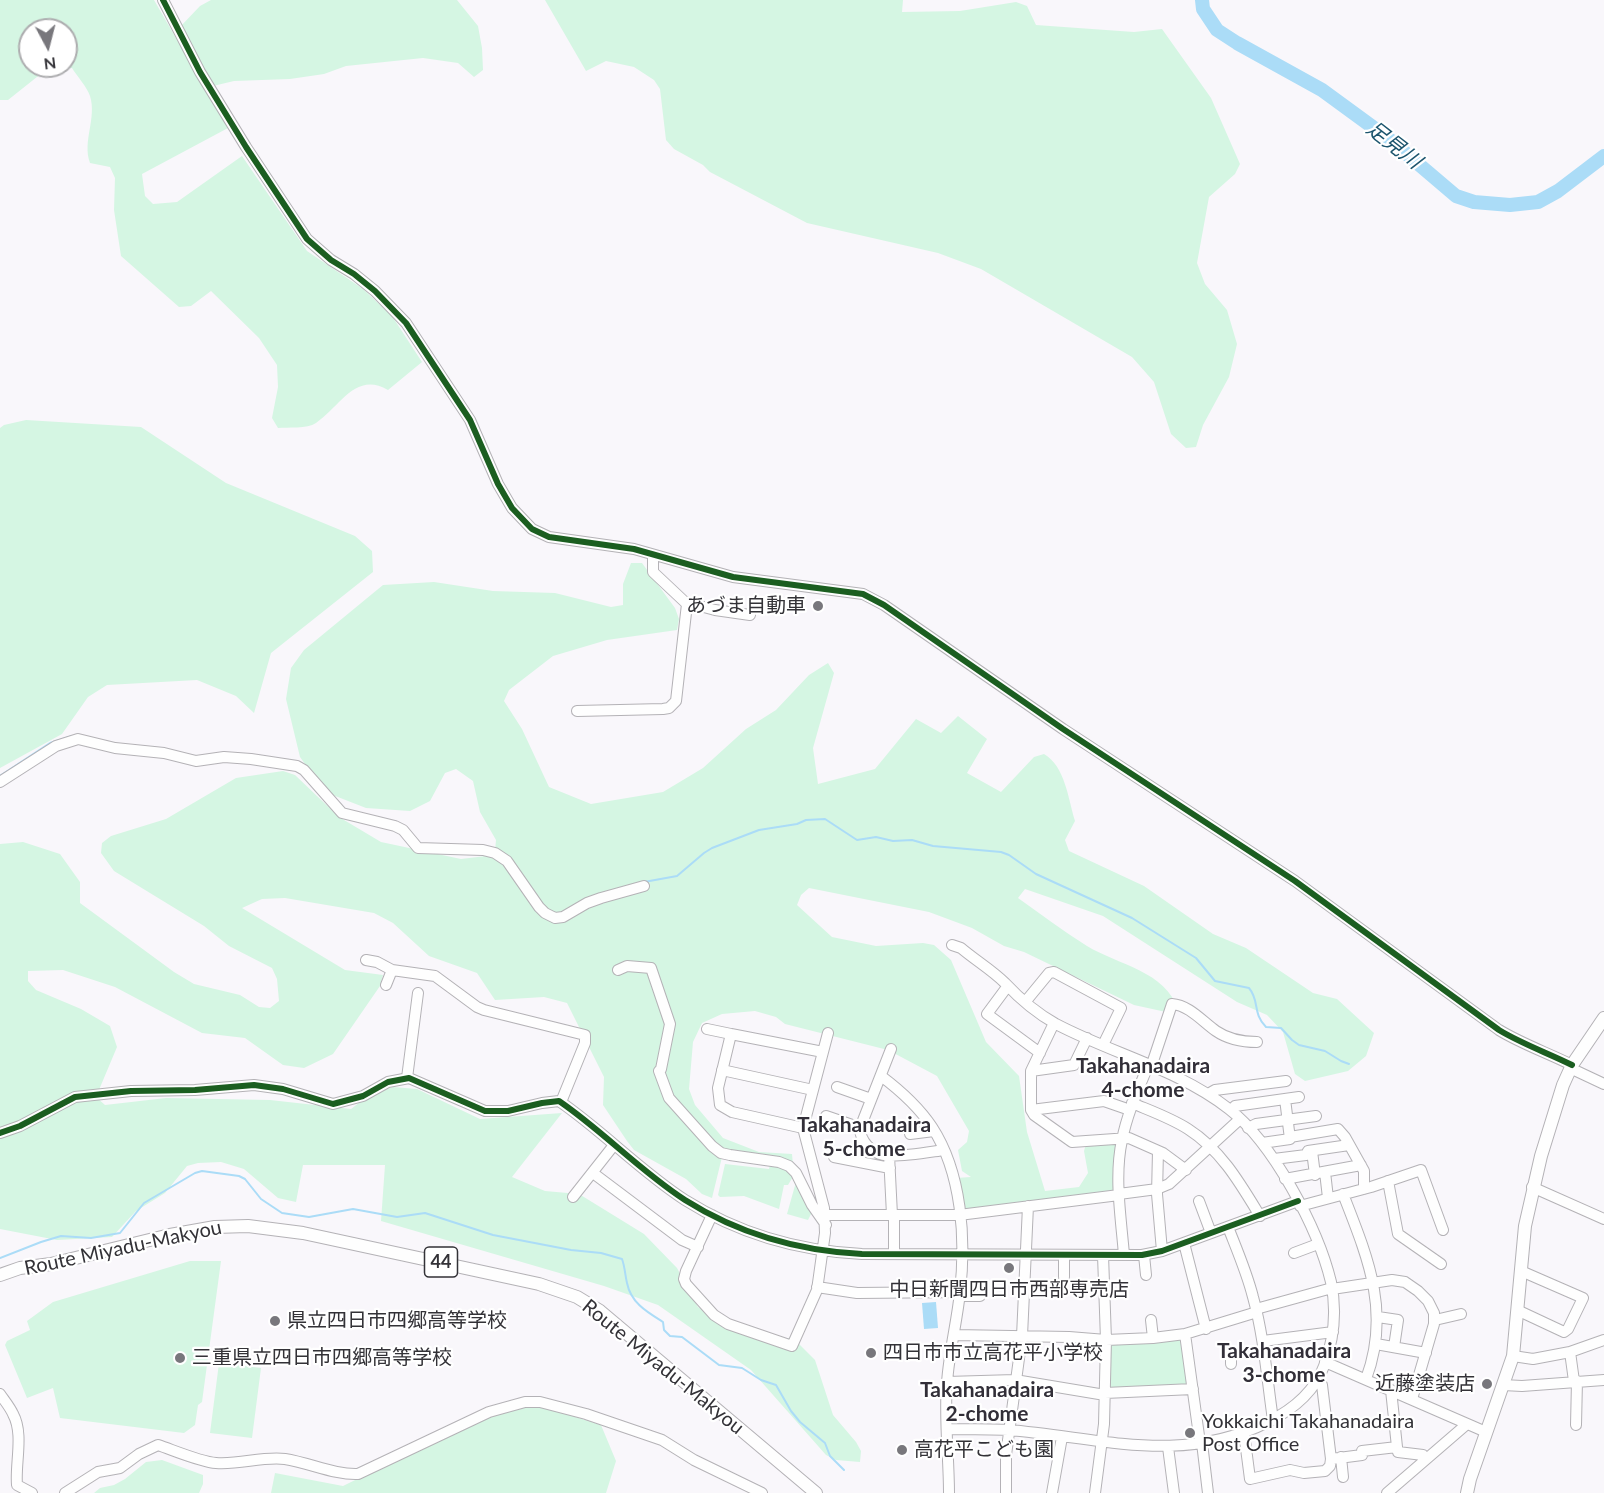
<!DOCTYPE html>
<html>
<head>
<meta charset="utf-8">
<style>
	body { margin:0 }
	#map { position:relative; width:1604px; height:1493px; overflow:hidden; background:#f9f7fb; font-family:Lato,sans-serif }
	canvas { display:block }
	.north { position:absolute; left:18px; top:18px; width:60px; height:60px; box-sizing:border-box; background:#fff; border:2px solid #adadaf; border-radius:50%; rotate:173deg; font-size:16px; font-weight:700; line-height:24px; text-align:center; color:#333237 }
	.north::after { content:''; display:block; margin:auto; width:21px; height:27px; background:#78777c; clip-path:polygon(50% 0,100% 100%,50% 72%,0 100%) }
</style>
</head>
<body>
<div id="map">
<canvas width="1604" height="1493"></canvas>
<div class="north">N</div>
</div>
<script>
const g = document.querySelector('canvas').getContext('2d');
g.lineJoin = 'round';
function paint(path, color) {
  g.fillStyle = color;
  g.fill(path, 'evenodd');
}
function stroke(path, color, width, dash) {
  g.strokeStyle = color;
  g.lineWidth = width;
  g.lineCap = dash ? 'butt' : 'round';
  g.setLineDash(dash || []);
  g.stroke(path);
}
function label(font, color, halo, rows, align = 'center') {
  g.font = font + ' Lato,"Noto Sans JP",sans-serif';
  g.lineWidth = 4.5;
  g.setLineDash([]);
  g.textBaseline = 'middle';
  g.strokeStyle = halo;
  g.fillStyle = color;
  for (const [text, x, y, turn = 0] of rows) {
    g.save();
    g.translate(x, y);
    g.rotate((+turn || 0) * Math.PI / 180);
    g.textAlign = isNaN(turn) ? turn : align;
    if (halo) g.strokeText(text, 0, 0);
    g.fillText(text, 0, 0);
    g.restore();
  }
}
paint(new Path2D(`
	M0,0H154L228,128L142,174L145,196L153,204L177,202L242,156L307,251L363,289L392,316L422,362L388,390C355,371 340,407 316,423C307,429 288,427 278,428L272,418L278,387L277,365L259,338L211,291L191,306L179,307L121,256L114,210L115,178L110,167L90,163C82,141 97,119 90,96C87,87 77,76 72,68L47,69L8,100H0ZM30,30H66V66H30Z
	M211,0H457L478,26L482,48L483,70L474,77L458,63L423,58L346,66L324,74L290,79L234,81L213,86L180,27L200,6Z
	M545,0H903L902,12L960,11L1016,2L1027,6L1036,25L1134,32L1162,29L1211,98L1240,164L1235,174L1209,197L1197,263L1205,284L1227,310L1237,344L1229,377L1203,425L1196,447L1186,448L1171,434L1154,382L1132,357L981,269L938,253L807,223L710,172L703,165L674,149L666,140L660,89L654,80L634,67L606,61L586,71Z
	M26,420L141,427L226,483L355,536L372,551L373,572L271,653L254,713L236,696L197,680L107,685L88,697L62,734L0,768V428L4,425Z
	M631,563H642L675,608L679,619L677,630L607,640L553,656L509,690L504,701L522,729L549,787L591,804L663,792L703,768L746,729L776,710L809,675L828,663L834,673L813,748L818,784L875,769L916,719L941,733L958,716L987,739L967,773L1001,792L1034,757L1044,754C1065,766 1068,798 1075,821L1065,840L1069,851L1144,886L1213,934L1246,948L1313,993L1337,999L1374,1033L1366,1056L1348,1071L1305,1081L1295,1074L1283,1032L1267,1015L1237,1002L1103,916L1025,889L1018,898C1041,914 1063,931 1087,946C1118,965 1166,971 1178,1010L1166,1012L1134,1005L1024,952L1004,946L972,928L929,912L809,888L801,895L797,905L832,937L876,946L923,943L934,945L951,960L986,1042L1019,1076L1027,1132L1045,1191L1079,1187L1088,1173L1084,1151L1086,1144L1116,1142L1114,1191L965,1212L956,1178L971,1177L962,1171L958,1150L967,1142L969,1131L937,1076L888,1050L785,1024L776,1017L755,1011L722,1014L702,1023L693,1042L689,1089L695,1105L723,1138L759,1152L792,1154L793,1165L722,1157L712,1198L702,1194L686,1179L634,1150L627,1141L603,1105L604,1077L567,1003L544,997L495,1000L477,973L429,956L393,923L374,913L285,898L262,899L242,908L345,970L383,975L380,986L333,1054L304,1068L283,1065L245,1038L202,1033L115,987L63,970L28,971V981L36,990L81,1009L110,1026L117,1047L96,1097L105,1105L166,1098L270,1100L351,1109L369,1095L393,1087L417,1089L480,1119L562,1113L512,1177L545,1191L579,1194L644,1234L677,1268L698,1307L717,1319L776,1339L788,1338L799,1344L815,1360L833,1415L856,1442L861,1451L860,1462L836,1460L826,1455L751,1370L658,1305L604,1286L381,1221L385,1165H303L296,1202L278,1198L244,1169L221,1162L198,1163L187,1166L165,1193L136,1211L112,1237L57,1240L0,1229V844L23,842L60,854L80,882V903L174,972L194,984L240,995L259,1007L270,1008L279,1001L277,979L272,968L229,946L204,926L114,871L101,853L102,843L111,836L166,819L236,778L283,771L295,775L339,817L381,842L461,859L486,856L495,851L496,840L480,812L473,781L456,769L445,773L430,801L410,811L366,808L325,792L300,757L286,699L291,668L304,650L383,585L434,582L493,591L555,593L611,607L623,605V584Z
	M725,1164L769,1169L770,1165L783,1167L794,1175L788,1185H784L779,1209L744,1196L720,1197L718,1195Z
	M796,1182L812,1212L808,1220L787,1214Z
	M190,1261H221L202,1402L198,1405L195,1425L184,1433L60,1418L53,1388L27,1398L5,1345L7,1341L30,1330L27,1321L53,1302Z
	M1181,1338L1190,1388L1107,1392L1109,1345Z
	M219,1363L261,1368L252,1438L210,1433Z
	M537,1405L601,1425L616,1461L606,1493H271L275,1473L343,1486L412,1452L503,1411Z
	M162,1460L203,1475V1484L199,1493H94L100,1488L114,1485L125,1479L146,1462Z`), '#d5f6e3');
paint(new Path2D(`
	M936,1302L938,1328L924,1329L922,1303Z`), '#abdcf7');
stroke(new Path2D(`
	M0,776L50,743L72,736
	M644,882L677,876L704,853L712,848L759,830L797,824L806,820L825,819L857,840L876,837L893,841L912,840L933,846L1001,852L1009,855L1036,874L1132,918L1196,958L1215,981L1249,988C1260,1001 1252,1013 1266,1027L1281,1028L1292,1040L1299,1045L1325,1051L1341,1061L1349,1064
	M0,1258L41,1242L61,1236L91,1238L120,1233L144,1203L195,1173L202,1171L239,1176L245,1179L261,1199L282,1213L309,1217L353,1209L397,1217L425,1213L493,1235L571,1250L601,1253L622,1259C625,1267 625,1275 627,1283C631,1303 647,1312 663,1322L664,1330L670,1336L682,1337L719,1365L742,1368L761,1380L776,1385L791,1411L800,1422L825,1443L830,1456L844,1470`), '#abdcf7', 2);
stroke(new Path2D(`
	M1202,0L1203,9L1217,30L1237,43L1322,90L1389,139L1456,196L1474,202L1510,205L1538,202L1558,191L1604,156`), '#abdcf7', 14);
const minor = new Path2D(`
	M163,0L200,72L246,147L307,239L331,260L354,274L375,291L406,323L470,420L498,484L512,508L532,529L549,537L634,549L733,577L863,594L884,605L1063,729L1295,881L1499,1030C1522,1044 1548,1053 1572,1065
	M685,602L715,610L750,615
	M577,711L663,709L669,708L676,701L687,604L653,572V555
	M0,782L56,746L78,739L115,748L164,753L196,761L224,757L251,759L297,766L304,770L342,813L395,826L403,830L418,848L483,850L495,853L507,861L539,907L545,913L555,918L563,917L587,903L601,898L644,886
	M366,960L377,962L392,970L435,976L477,1007L484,1010L585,1035V1043L561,1102
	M618,970L627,966L651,968L670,1024L661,1069L659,1071L669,1098L712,1146L721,1153L730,1155L779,1162L789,1166L796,1173L812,1205L826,1225
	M386,985L392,970
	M1007,987L987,1014L1040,1053
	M1026,1001L1049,973L1054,972L1121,1008L1103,1045
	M707,1029L731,1034
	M891,1049L860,1128C860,1141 871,1152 883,1155C896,1158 929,1152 944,1150
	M1151,1067L1172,1004C1189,1005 1203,1022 1216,1031C1229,1040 1243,1042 1257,1042
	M1570,1068L1604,1084
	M722,1070L813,1090
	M1031,1071L1074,1065L1087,1038
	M881,1076C901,1091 918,1106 932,1127C962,1173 966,1239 960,1292C957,1322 949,1352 947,1383C944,1419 949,1457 949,1493
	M407,1078L418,993
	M837,1087L871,1099
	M1208,1094L1215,1090L1286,1081
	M1132,1103C1151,1111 1171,1118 1188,1129C1221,1150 1240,1183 1260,1216
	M1031,1110V1071L1054,1023
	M1130,1110L1104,1101L1031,1110L1034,1115L1072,1142L1129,1138L1163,1153L1186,1170
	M1231,1110L1235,1106L1299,1097
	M826,1116L861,1128
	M803,1128L732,1112L720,1105L718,1088L731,1034L823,1052
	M1248,1128L1256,1124L1316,1116
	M0,1133L20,1126L75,1097L131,1091L195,1090L254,1085L283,1089L333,1104L363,1096L388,1082L409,1078L485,1111H508L542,1103L559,1101C603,1131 640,1171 685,1200C739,1234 799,1251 862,1254L1142,1255L1162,1251L1298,1201
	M910,1134L934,1131
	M1290,1137L1338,1129L1345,1137L1364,1171V1189
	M1262,1143L1290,1139L1285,1099
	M1158,1151L1157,1194L1162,1251
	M1312,1151L1315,1175
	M889,1155L892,1215
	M834,1157L890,1168
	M1274,1159L1306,1155L1308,1151L1349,1145
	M1325,1172L1328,1198
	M593,1173L682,1240L698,1247
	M1285,1179L1361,1165
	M1388,1181L1398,1234L1441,1264
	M1532,1187L1604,1219
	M1119,1194L1157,1189L1169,1184L1240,1119
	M1343,1194C1368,1258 1391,1312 1366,1379
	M573,1197L614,1145
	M1199,1201L1211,1233
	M1300,1206L1371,1187L1421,1170L1443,1230
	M712,1215L686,1271L684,1279L686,1284L714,1315L728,1324L792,1346L817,1290L825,1233L824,1208L803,1128L828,1033
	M825,1215H959L1119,1195
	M894,1215V1253
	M1228,1227C1237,1250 1247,1273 1253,1297C1264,1337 1267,1379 1273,1420
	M1184,1243L1206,1329
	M1294,1253L1318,1244
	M1124,1255C1121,1217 1114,1177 1122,1140C1127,1114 1138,1090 1148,1066
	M1144,1255L1146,1275
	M1064,1277V1255
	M817,1287L857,1293L960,1292
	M1332,1289L1392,1280L1405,1282L1418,1291L1428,1301L1434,1313V1324L1412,1399
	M960,1296H980
	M1256,1309L1332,1288
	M1517,1310L1564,1332L1568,1329L1583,1298L1521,1271
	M1378,1317L1398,1320L1394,1347
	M1151,1320L1153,1338
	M1435,1320L1461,1314
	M1185,1334L1200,1443
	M954,1335L1069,1337L1106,1340L1153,1338L1185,1334L1257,1312
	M1263,1341L1333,1332
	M1376,1344L1426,1353
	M1570,1352L1604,1340
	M1513,1356L1533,1359L1570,1352L1574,1381
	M1231,1358V1364
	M1325,1362L1486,1432
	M947,1382L1015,1380L1105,1395
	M1503,1385L1522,1386L1604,1380
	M1105,1393L1193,1389
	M0,1394C4,1400 10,1407 13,1414C24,1434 15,1463 17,1485L32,1493
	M1576,1425L1577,1381
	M948,1429C968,1429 988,1429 1008,1430C1100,1437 1179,1466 1268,1422C1292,1410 1314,1393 1324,1366C1334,1339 1337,1311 1331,1282C1318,1228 1273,1143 1229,1109C1178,1069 1113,1054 1056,1024C1038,1014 1019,998 1005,983C992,970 975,960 961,948L952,945
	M1244,1433L1250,1479L1290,1470L1304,1473L1325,1471L1330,1466L1331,1459L1322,1385L1318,1381
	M1202,1443L1208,1493
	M1168,1447L1174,1493
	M1397,1447L1398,1452L1423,1455
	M1341,1457L1343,1477
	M1331,1459L1362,1455V1451L1397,1447L1391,1390
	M65,1493L98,1472L120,1468L139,1454L158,1445C173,1450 201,1462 216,1463C239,1465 263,1456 285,1459C310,1463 335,1475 358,1474L489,1412L525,1402H540L586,1414L662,1440L694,1460L762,1493
	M1006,1493V1455L1022,1336L1028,1206
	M1052,1493L1062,1437
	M1095,1493L1104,1424L1106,1340L1103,1255
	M1387,1493L1467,1424`);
const major = new Path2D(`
	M0,1275L20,1268L51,1264L170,1235L215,1227L248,1226L303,1233L539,1284L577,1297L600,1311L816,1493
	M1467,1493L1470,1479L1513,1356L1525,1226L1541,1156L1563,1085L1572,1065L1604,1018`);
stroke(minor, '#b4b2b6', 12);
stroke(major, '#b4b2b6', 14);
stroke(minor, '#fefefe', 10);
stroke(major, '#fefefe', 12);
stroke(new Path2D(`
	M163,0L200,72L246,147L307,239L331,260L354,274L375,291L406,323L470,420L498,484L512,508L532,529L549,537L634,549L733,577L863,594L884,605L1063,729L1295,881L1499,1030C1522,1044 1548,1053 1572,1065
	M0,1133L20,1126L75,1097L131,1091L195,1090L254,1085L283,1089L333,1104L363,1096L388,1082L409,1078L485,1111H508L542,1103L559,1101C603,1131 640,1171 685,1200C739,1234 799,1251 862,1254L1142,1255L1162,1251L1298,1201`), '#1b5e20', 6);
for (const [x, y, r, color] of [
	[818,606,6,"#78777c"],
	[1009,1268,6,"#78777c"],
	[275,1321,6,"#78777c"],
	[871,1353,6,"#78777c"],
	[180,1358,6,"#78777c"],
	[1487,1384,6,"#78777c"],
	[1190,1433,6,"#78777c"],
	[902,1450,6,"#78777c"]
]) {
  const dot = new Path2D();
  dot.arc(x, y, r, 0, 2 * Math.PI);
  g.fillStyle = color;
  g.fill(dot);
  stroke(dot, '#fff', 2);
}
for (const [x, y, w] of [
	[441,1262,33]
]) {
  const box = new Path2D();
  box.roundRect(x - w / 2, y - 15, w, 30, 4.5);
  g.fillStyle = '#fff';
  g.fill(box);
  stroke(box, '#333237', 1.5);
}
label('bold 18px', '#333237', null, [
	["44",441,1262]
]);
label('20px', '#333237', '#fff', [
	["あづま自動車",806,606,"right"],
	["中日新聞四日市西部専売店",1009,1290,"center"],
	["県立四日市四郷高等学校",287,1321],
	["四日市市立高花平小学校",883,1353],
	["三重県立四日市四郷高等学校",192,1358],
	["近藤塗装店",1475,1384,"right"],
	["Yokkaichi Takahanadaira",1202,1422],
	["Post Office",1202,1445],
	["高花平こども園",914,1450]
], 'left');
label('20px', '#333237', '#fff', [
	["Route Miyadu-Makyou",123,1248,-12],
	["Route Miyadu-Makyou",663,1367,39]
]);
label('italic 21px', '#1c556e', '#fff', [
	["足見川",1394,145,38]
]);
label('bold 21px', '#322f38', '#fff', [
	["Takahanadaira",1143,1066],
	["4-chome",1143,1090],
	["Takahanadaira",864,1125],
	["5-chome",864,1149],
	["Takahanadaira",1284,1351],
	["3-chome",1284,1375],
	["Takahanadaira",987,1390],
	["2-chome",987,1414]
]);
</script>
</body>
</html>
